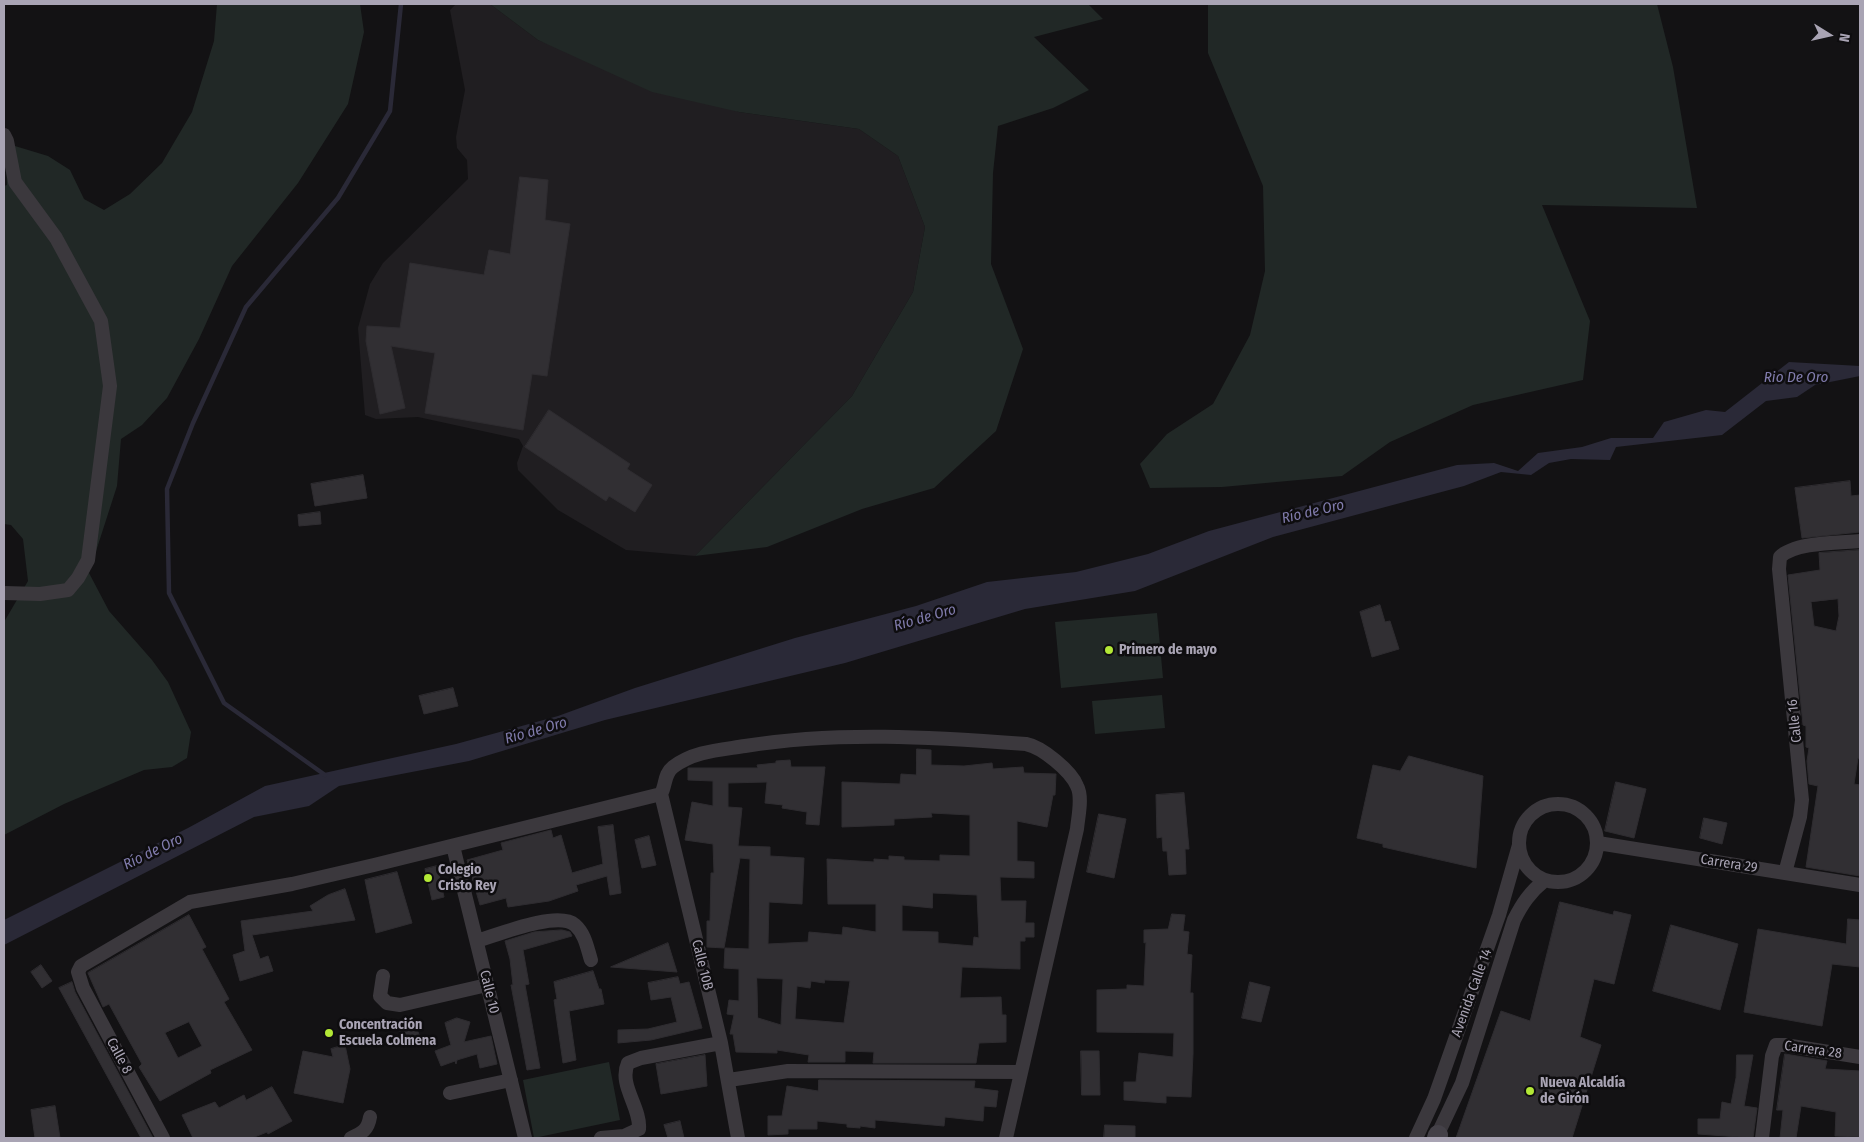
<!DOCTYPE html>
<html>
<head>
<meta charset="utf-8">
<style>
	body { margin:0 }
	#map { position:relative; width:1864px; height:1142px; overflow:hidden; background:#131214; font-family:"Fira Sans Condensed",sans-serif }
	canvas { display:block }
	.frame { position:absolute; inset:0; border:5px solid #a9a4b4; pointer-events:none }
	.north { position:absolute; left:1804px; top:10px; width:50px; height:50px; -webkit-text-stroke:4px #0e0d0f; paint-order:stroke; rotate:100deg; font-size:14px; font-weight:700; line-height:20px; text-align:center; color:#a9a4b4 }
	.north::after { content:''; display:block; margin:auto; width:18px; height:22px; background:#a9a4b4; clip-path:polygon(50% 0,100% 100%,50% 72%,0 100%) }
</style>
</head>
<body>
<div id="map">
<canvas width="1864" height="1142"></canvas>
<div class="frame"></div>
<div class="north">N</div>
</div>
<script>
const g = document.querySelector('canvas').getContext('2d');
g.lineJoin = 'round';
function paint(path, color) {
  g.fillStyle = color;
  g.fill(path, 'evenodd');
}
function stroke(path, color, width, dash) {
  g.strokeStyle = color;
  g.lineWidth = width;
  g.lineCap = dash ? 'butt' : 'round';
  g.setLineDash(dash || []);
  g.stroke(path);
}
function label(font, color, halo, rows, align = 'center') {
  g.font = font + ' "Fira Sans Condensed",sans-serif';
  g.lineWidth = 5;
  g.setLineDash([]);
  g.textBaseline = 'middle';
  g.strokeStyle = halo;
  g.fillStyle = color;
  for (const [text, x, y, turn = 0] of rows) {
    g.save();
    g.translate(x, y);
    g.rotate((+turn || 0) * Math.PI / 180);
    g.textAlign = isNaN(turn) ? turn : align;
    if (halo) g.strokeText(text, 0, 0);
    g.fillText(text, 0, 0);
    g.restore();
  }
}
paint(new Path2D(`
	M456,4H490L538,40L739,112L859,129L898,156L925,227L913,292L852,396L695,556L626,550L558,510L518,470L517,463L523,446L519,439L418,417L376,419L365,415L358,328L370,284L383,263L468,179L467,160L457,148L456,137L465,90L450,10Z`), '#201e21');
paint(new Path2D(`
	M217,4H360L364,32L348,104L298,183L232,266L199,339L167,398L142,425L121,439L117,486L89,573L109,611L152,660L168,682L191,732L187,758L172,767L144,770L64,804L4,835V622L28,581L23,539L11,525L4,524V186L7,185L5,143L48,156L70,170L84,199L104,210L130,194L162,163L192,112L214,41Z
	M490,4H1088L1103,19L1034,37L1089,90L1053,108L998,126L993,173L991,264L1023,349L996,431L934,488L862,509L767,547L695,556L852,396L913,292L925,227L898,156L859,129L739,112L652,92L538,40Z
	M1208,4H1657L1673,67L1697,208L1542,205L1590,321L1583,380L1473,405L1390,442L1342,476L1222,487L1150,488L1140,464L1167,434L1213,404L1250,335L1265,271L1263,186L1208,53Z
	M1157,613L1163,678L1061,688L1055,622Z
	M1162,695L1165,728L1095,734L1092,701Z
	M609,1062L620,1120L534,1138L523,1080Z`), '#212826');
paint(new Path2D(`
	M1789,362L1860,366V376L1815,385L1797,397L1766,401L1722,435L1616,447L1610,460L1571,459L1549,463L1531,475L1501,472L1464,486L1273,537L1135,591L1025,609L845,663L605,720L469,761L339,786L309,806L254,817L4,945V920L188,828L265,786L456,744L558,716L635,688L795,638L916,606L987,582L1076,572L1148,554L1209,531L1457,465L1494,463L1518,471L1538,453L1582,447L1611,438H1653L1664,422L1706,410L1725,412Z`), '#2a2937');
stroke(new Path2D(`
	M325,775L224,703L169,593L167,489L193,423L246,307L338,198L390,111L401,4`), '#2a2937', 4.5);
const building = new Path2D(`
	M520,177L548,180L545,220L570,224L547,376L532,374L523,430L425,413L435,353L391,346L405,408L380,414L366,341L367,326L400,328L410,263L484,275L489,250L510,254Z
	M549,410L630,464L627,469L652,485L635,512L609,496L606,501L525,447Z
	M363,475L367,498L315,506L311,484Z
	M1850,481L1851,496L1860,495V532L1802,538L1795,488Z
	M320,512L321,524L299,526L298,515Z
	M1860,550V759L1858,758L1854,784L1860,785V876L1806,867L1818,786L1809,784L1807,761L1809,748L1806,747V726L1803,725L1788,575L1820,570L1819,553ZM1838,599L1839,616L1836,631L1814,626L1811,602Z
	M1380,605L1385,622L1390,621L1399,649L1372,657L1360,612Z
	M453,688L458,706L424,714L419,696Z
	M917,749L931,750V765L964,766L992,763L993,769L1023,767L1024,773L1056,774L1055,795H1053L1047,827L1017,821V861L1034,862V878L1000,877L1001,901H1026L1025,923H1034V937H1025V941H1020V969L962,967L960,998L1001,997L1002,1015H1006V1042L979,1043L976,1063H873L874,1052L845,1051V1062H808L809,1055L777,1050V1053L736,1052L733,1034H730L734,1015L727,1014L729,1000L739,1001V969L724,968L725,948L749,949L750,859L740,858L724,948L707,947V921H710L711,873H714L713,844L685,840L692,802L713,806V781L688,780V768H758L757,765L776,763V761L790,760L791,767H825L819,825L806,824L807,812L782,808L783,805L765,803L767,782L728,783V807L742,808L738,846L770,847V856L804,858L802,904L769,902L768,944L808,942L809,932L842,935L843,927L876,932V904H828L827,859L874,862V859L889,860V856L904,857V860L940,861V855L970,856V815L931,813L932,817L894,819V825L842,827V782L900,784L901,774L916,775ZM933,893L977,895L979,938L974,937L973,946L938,943V932L902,931V905L932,908ZM757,978L783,979L781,1025L758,1018ZM825,980L850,981L844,1023L795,1019L797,986L810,988L811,981L824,983Z
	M1409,756L1483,776L1476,868L1383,847V844L1357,838L1373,765L1400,771Z
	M1616,782L1646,789L1634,838L1605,831Z
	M1184,793L1189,849H1185L1186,874L1169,875L1167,851H1163L1162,837L1157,838L1156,795Z
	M1099,814L1126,819L1114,878L1087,872Z
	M1704,818L1727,823L1722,844L1700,838Z
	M613,825L621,893L610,895L607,876L576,885L578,891L549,901L508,907L506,898L480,905L467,860L503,850L501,843L551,830L553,838L561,835L572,873L603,864L598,827Z
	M649,836L656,865L642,868L635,840Z
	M437,866L444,897L432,900L425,869Z
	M397,872L412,923L376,933L365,880Z
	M345,889L355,920L252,935L260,959L268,956L273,971L240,981L233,955L245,951L241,921L313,911L310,906L328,895Z
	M1560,902L1613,915L1614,911L1631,915L1614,984L1594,979L1580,1037L1601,1045L1572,1138H1456L1501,1011L1530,1021Z
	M1172,914L1185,915L1183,931L1189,932L1187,954L1192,955L1190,993H1193V1054L1191,1097L1166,1096V1103L1124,1100V1082H1136L1139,1053L1173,1057L1174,1033L1097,1032V990L1127,989V985L1144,986L1146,942L1144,943V930L1168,929Z
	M189,915L206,947L202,949L229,999L224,1002L252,1050L210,1070L211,1073L160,1101L139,1067L142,1064L109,1004L103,1007L88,973ZM189,1022L202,1046L178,1058L165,1033Z
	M1848,919L1860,920V967L1832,964L1822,1026L1744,1012L1758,929L1846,944Z
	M1671,925L1738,944L1720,1010L1653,991Z
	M562,930L570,932L572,936L523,950L529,984L525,985L540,1068L527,1070L511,985H513L510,959L505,941L534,932Z
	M668,943L677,972L611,967Z
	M41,965L52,981L42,988L31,972Z
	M593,971L599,989H601L604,1004L569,1011L576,1060L563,1063L554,1000L557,999L554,982Z
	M678,977L680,984L689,982L702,1028L651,1040L618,1043V1030L648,1029L677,1022L671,997L651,1000L648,983Z
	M72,982L75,992L153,1138H141L59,988Z
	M1250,982L1270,987L1261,1022L1242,1018Z
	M457,1018L470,1022L464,1042L491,1036L497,1064L480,1068L477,1054L457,1060L456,1064L455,1061L441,1066L435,1051L451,1045L445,1023Z
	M415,1024L420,1037L406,1044L400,1032Z
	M345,1045L350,1069L343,1103L294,1093L303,1051L333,1057L331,1049Z
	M1081,1051H1099L1100,1095H1082Z
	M1785,1054L1827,1061L1825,1069L1860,1071V1137L1835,1136L1836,1112L1801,1106L1796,1138H1780L1783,1110H1777Z
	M705,1055L707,1086L661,1094L656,1064Z
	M1737,1055H1753L1744,1106L1757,1108L1753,1138L1698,1134V1119H1720L1722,1102L1731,1104L1736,1078Z
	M819,1080L975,1081L974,1088L998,1091L996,1107L984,1106L983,1121L945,1117L944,1126L875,1120V1128L860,1126V1128L847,1127V1124L817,1121V1129H788V1134L768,1135V1116H782L787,1086L818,1091Z
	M272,1087L292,1121L268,1134L267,1132L252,1138H193L182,1115L215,1102L219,1108L244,1095L246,1100Z
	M55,1106L60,1138H35L31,1110Z
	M680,1121L684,1138H668L664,1125Z
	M1105,1125L1135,1126V1138H1104Z`);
paint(building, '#312f33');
stroke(building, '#2e2c30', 1);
stroke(new Path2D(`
	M4,135L7,141L15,182L56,238L101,321L110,386L88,560L78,578L68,590L40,594L4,593
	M661,794C666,785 664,774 673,767C694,751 720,750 745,746C838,731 932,737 1026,744C1042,747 1071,771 1077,786C1083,797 1078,817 1077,829L1006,1138
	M661,794L721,1043L738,1138
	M1519 843a39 39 0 1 1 78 0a39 39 0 1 1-78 0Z
	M1598,843L1860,885
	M453,846L525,1138
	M1785,873L1800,817L1802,800L1779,569L1780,557C1795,542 1839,543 1860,541
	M477,941C497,935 558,910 575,925C585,934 587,947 591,960
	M383,976L380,996L387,1003L400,1005L487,985
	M729,1080L788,1071L1020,1072
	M450,1093L511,1080
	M163,1138L83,988L78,972L81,966L190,902L292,884L374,865L661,794
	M351,1138C362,1133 368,1130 370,1117
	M601,1138L624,1136L639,1129C641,1107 618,1085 628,1063L641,1058L721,1043
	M1416,1138L1434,1099L1499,915L1519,845
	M1436,1138L1462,1083L1514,920C1522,904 1530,892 1545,880
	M1762,1138L1772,1056L1776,1045H1785L1860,1057`), '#3b383d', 14);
stroke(new Path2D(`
	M1437,1138L1438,1135`), '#444148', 20);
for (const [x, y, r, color] of [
	[1109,650,5,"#b3e836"],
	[428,878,5,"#b3e836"],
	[329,1033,5,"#b3e836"],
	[1530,1091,5,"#b3e836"]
]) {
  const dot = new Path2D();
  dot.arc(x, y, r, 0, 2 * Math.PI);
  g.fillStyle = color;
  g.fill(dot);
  stroke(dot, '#0e0d0f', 2);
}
label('bold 14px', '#a9a4b4', '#0e0d0f', [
	["Primero de mayo",1119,650],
	["Colegio",438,870],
	["Cristo Rey",438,886],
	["Concentración",339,1025],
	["Escuela Colmena",339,1041],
	["Nueva Alcaldía",1540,1083],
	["de Girón",1540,1099]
], 'left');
label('14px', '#a9a4b4', '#0e0d0f', [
	["Calle 16",1795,721,-96],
	["Carrera 29",1729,864,9],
	["Calle 10B",702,965,76],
	["Calle 10",489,992,76],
	["Avenida Calle 14",1472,993,-70],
	["Carrera 28",1813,1050,8],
	["Calle 8",119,1056,62]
]);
label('italic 15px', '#817cad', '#0e0d0f', [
	["Rio De Oro",1796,378],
	["Río de Oro",1313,512,-13],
	["Río de Oro",925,618,-16],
	["Río de Oro",536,731,-16],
	["Río de Oro",153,852,-26]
]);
</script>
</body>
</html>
